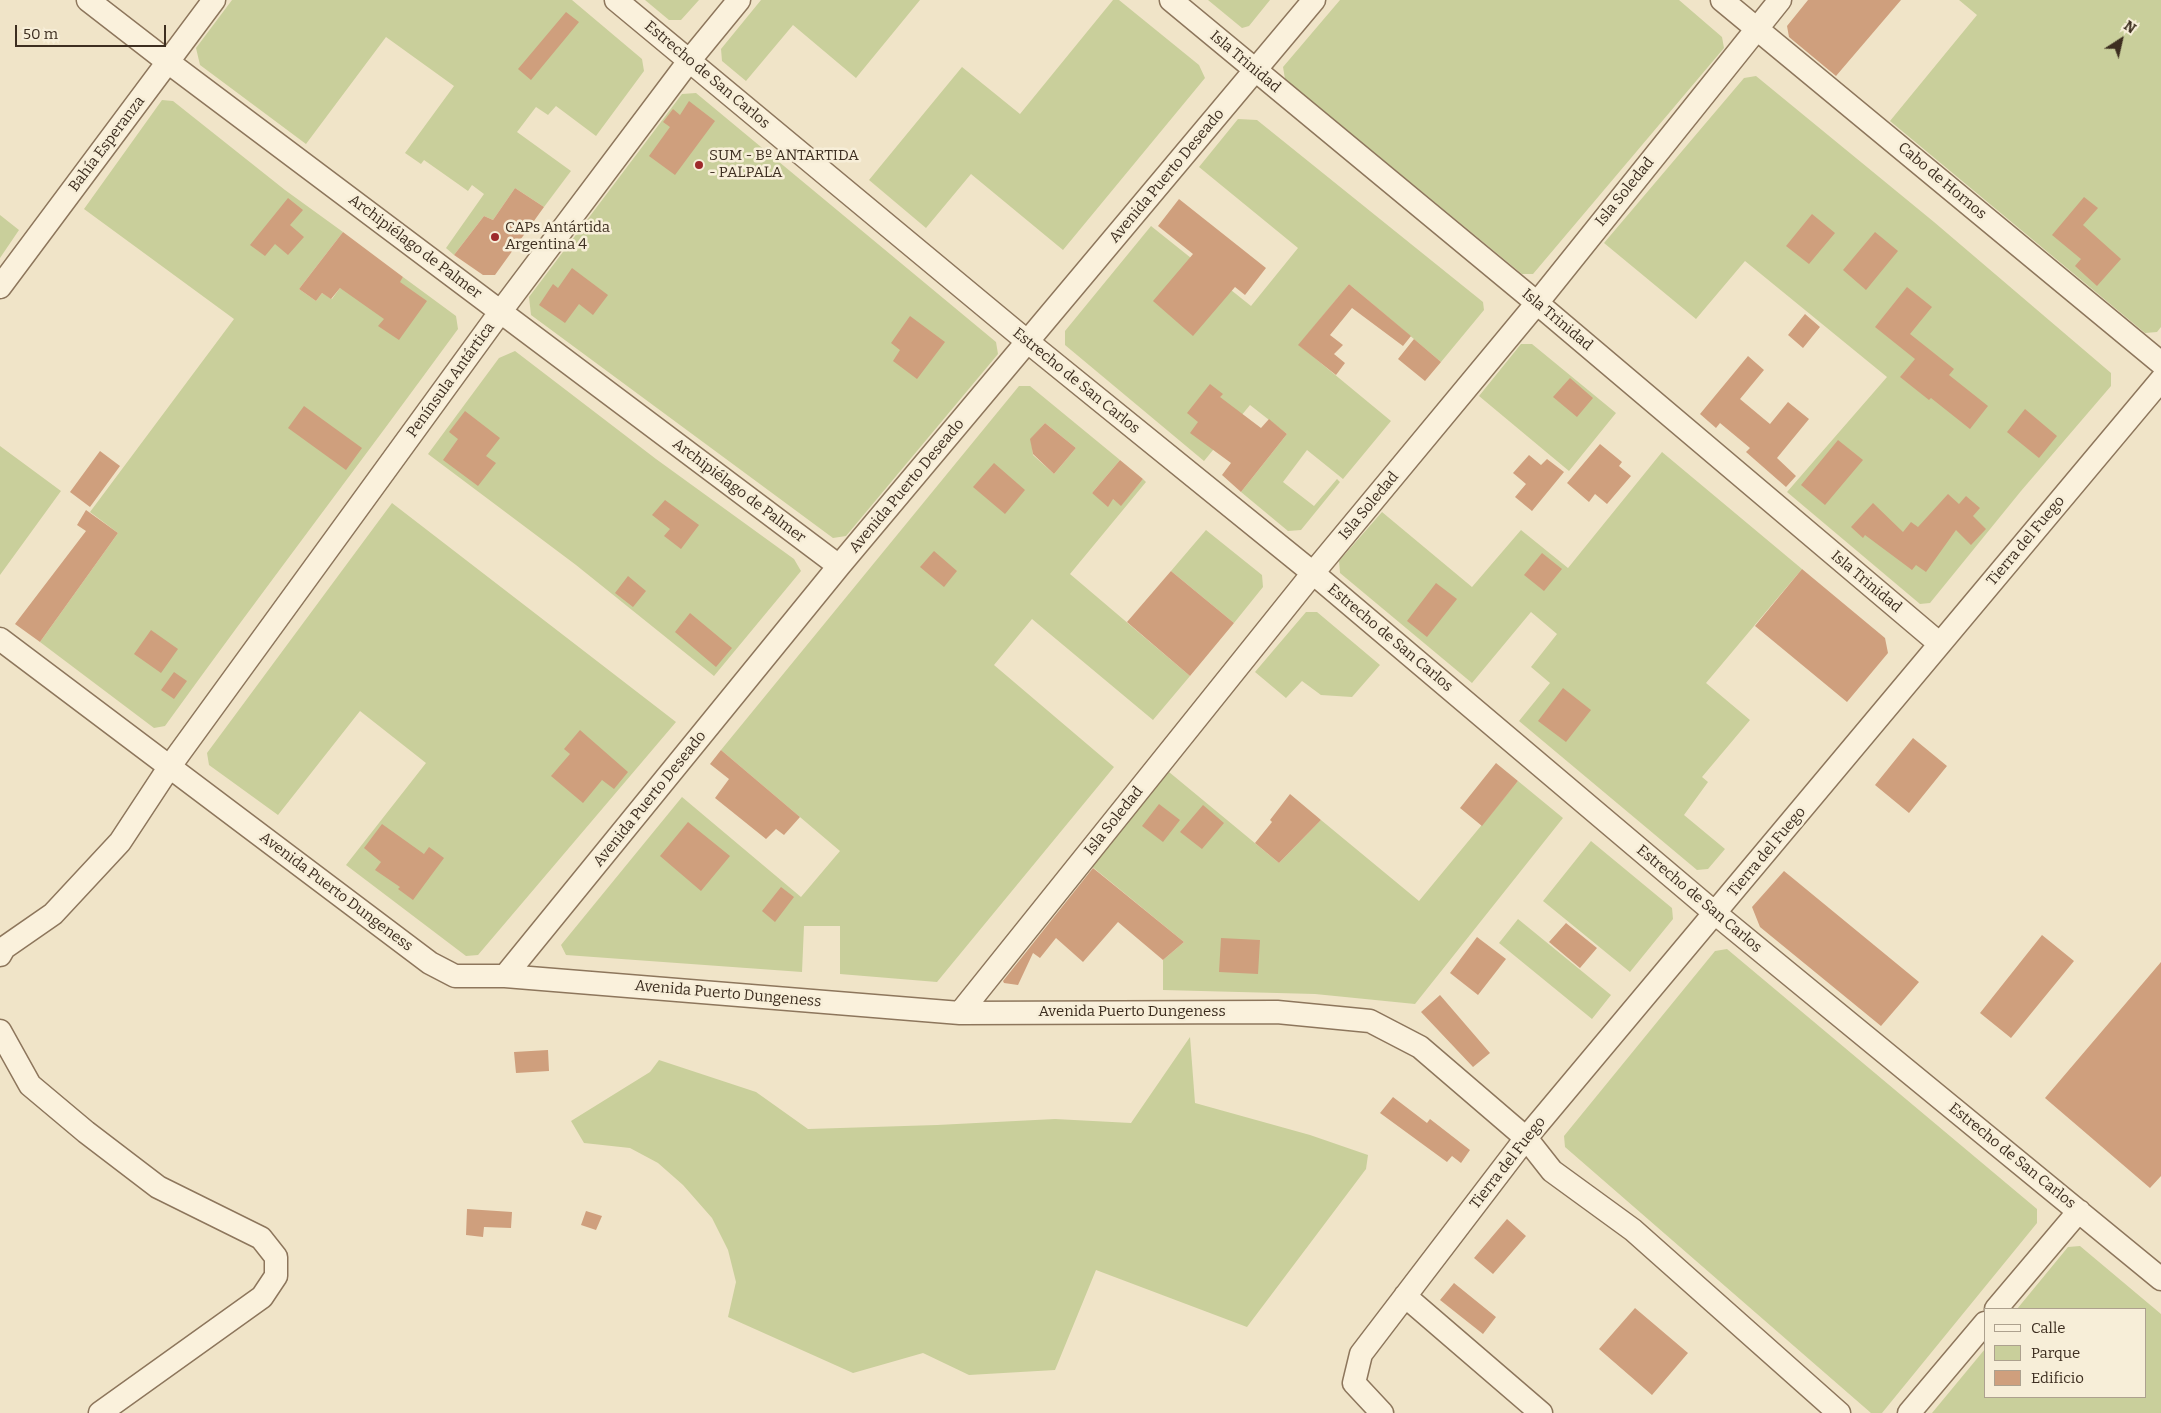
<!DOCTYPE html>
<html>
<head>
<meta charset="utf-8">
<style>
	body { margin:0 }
	#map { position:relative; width:2161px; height:1413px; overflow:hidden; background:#f0e4c8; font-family:Bitter,serif }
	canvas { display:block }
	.legend { position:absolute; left:1984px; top:1308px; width:162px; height:90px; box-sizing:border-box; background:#f7eed8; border:1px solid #ada18e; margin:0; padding:6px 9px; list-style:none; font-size:15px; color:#3d2e20 }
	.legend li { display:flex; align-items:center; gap:10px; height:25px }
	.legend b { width:25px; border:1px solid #ada18e }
	.north { position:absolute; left:2096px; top:15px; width:50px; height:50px; -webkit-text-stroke:4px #f7eed8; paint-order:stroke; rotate:35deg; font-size:14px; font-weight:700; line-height:20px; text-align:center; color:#3d2e20 }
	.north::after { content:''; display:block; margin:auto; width:18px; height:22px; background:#3d2e20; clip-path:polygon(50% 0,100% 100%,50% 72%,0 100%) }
	.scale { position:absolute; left:15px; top:25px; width:151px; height:22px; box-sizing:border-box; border:2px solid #3d2e20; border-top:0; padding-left:6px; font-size:15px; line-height:18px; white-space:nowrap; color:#3d2e20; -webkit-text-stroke:4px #f7eed8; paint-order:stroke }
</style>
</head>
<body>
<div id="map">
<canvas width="2161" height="1413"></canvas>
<ul class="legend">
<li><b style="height:6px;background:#faf1dc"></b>Calle</li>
<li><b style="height:14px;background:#c9cf9b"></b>Parque</li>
<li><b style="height:14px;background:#cf9f7d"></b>Edificio</li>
</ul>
<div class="north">N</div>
<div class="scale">50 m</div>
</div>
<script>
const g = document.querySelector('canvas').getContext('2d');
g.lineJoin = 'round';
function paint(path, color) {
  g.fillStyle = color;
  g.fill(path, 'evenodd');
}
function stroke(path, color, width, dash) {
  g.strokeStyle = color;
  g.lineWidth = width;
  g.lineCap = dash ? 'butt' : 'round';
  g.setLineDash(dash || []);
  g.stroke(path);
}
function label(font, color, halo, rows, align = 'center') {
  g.font = font + ' Bitter,serif';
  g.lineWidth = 5;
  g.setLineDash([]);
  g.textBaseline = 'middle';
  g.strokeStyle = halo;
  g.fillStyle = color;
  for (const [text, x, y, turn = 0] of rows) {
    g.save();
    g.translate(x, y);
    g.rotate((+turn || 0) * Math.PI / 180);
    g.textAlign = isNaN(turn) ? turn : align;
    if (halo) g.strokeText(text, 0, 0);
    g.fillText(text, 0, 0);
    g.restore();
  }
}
paint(new Path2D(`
	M232,0H572L642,59L644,71L596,136L556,106L548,115L536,107L517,132L571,171L544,207L515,188L493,220L484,216L454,255L446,248L484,194L472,185L468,191L424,160L421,164L405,153L454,86L386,37L306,144L200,65L196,48Z
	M645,0H699L681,20H669Z
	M761,0H920L856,78L793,25L746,81L722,61L721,49Z
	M1113,0H1119L1199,65L1205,78L1063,250L971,174L926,228L869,180L962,67L1020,114Z
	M1208,0H1270L1249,26L1242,28Z
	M1340,0H1679L1722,37L1724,48L1533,274H1522L1285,79L1283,67Z
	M1959,0H2161V327L2157,332L2145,333L1890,121L1977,15Z
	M1756,76L1934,222L2111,373V386L2021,491L1930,603L1920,604L1787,492L1887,377L1745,261L1696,319L1604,243L1744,78Z
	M696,93L996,342L998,354L846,536L833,538L531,315L529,297L682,94Z
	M162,100L173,101L285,190L343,232L299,289L316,301L322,293L332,299L340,288L387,299L403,277L456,316L458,329C361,462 261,593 165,726L154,728L40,642L118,533L90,512L234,319L84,209Z
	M1238,119L1257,120L1483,302L1484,310L1441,362L1349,284L1299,345L1391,421L1343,479L1307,450L1283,482L1314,506L1337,479L1340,482L1301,530L1288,531L1241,492L1287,434L1250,405L1204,461L1065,345V331L1151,226L1251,306L1298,248L1199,167Z
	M0,215L19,230L0,258Z
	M1521,344H1532L1616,413L1569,471L1479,396Z
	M515,351L656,459L794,559L801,571L714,676L576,565L428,454L499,358Z
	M1019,386H1030L1120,460L1092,493L1113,499L1121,505L1143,479L1146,482L1070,574L1190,676L1153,720L1032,619L994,665L1114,767L937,982L840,974V926H804L802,972L566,955L561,945L682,797L801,897L840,851L721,750ZM1045,423L1076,448L1054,474L1033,455L1031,439Z
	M0,446L61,491L0,575Z
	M1662,452L1802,569L1706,683L1750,720L1702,777L1708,782L1684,815L1725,849L1708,869L1697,870L1519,721L1550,683L1531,667L1557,634L1531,612L1472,683L1340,573L1339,561L1382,512L1472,587L1521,530L1568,568Z
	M392,503L676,722L478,955L466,956L346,865L426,763L360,711L278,815L209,765L207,753Z
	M1206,530L1262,575L1263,587L1234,623L1171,571Z
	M1306,612H1317L1380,665L1352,697L1321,695L1302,681L1286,698L1255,672Z
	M1169,772L1279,863L1321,820L1419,901L1518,781L1563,818L1415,1004L1315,994L1163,990V960L1184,942L1090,865Z
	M1591,841L1672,908L1673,919L1630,972L1543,901Z
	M1518,919L1611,995L1592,1019L1499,943Z
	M1727,949L2037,1209V1223L1882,1413H1871L1565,1147L1564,1136L1715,951Z
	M1190,1037L1195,1103L1310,1135L1368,1155L1366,1169L1247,1327L1096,1270L1055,1370L969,1375L923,1353L853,1373L728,1317L736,1282L728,1250L712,1218L683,1185L658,1163L630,1148L584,1143L571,1121L650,1072L659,1060L756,1092L808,1129L937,1125L1055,1119L1131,1123Z
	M2080,1246L2161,1314V1413H1932L1985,1349V1397H2145V1309H2017L2068,1247Z`), '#c9cf9b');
paint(new Path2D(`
	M1808,0H1901L1836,76L1789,37L1787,26Z
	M566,12L579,22L531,80L518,69Z
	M689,101L715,121L675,175L649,156L670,127L663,122L673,109L680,115Z
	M515,188L544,207L495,275H483L454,255L484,216L493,220Z
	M2084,197L2098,208L2083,225L2121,259L2097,286L2075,266L2081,259L2052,235Z
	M288,198L303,210L290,225L304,237L288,255L275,244L265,256L250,245Z
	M1179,199L1266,268L1245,295L1235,287L1193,336L1153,301L1193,254L1158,226Z
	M1812,214L1835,233L1809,264L1786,246Z
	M343,232L403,277L400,282L427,301L399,340L378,326L384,319L340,288L331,299L322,293L316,301L299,289Z
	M1875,232L1898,251L1866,290L1843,270Z
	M572,268L608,295L593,315L579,304L565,323L539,305L553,284L558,288Z
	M1349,284L1411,336L1403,346L1352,308L1330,335L1343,345L1334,354L1345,363L1336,375L1298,345Z
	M1907,287L1932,307L1910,334L1954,369L1949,375L1988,406L1970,429L1931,398L1929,400L1900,377L1915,359L1875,327Z
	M1805,314L1820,327L1803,348L1788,335Z
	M910,316L945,342L917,379L893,361L900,350L891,343Z
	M1414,339L1441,362L1425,381L1398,359Z
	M1748,356L1764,370L1740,399L1770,424L1788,402L1809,419L1777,458L1796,476L1786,487L1746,452L1750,448L1720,423L1716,428L1700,414Z
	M1570,378L1593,398L1577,417L1553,397Z
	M1210,384L1223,394L1220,397L1261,428L1269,419L1287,434L1241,492L1222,475L1231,463L1190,433L1198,422L1187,413Z
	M304,406L362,448L346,470L288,428Z
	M2025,409L2057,436L2039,458L2007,432Z
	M465,411L500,438L486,456L496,463L478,486L443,460L458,439L449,432Z
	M1045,423L1076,448L1054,474L1033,454L1030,439Z
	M1838,440L1863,460L1825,505L1801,485Z
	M1600,444L1622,462L1619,466L1631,476L1607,504L1595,494L1589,502L1567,483Z
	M100,451L120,466L90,507L70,492Z
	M1529,455L1541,465L1547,459L1564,472L1532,511L1515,497L1526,484L1513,473Z
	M1120,460L1143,479L1121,506L1113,499L1108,507L1092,493Z
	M994,463L1025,490L1005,514L973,487Z
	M1948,494L1959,504L1966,496L1980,508L1973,516L1986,529L1971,545L1956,530L1926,572L1916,565L1912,570L1865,535L1863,538L1851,527L1873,503L1903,532L1911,522L1918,527Z
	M665,500L699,525L681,549L664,536L670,529L652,515Z
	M86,510L118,533L40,642L15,624L86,531L77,525Z
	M934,551L957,571L944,587L920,567Z
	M1542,553L1562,569L1544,591L1524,575Z
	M1802,569L1885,638L1888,653L1847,702L1755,626Z
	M1171,571L1234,623L1190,676L1127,622Z
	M628,576L646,591L633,607L615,593Z
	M1436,583L1457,599L1427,637L1407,621Z
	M690,613L732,648L716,667L675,632Z
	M151,630L178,649L161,673L134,654Z
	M174,672L187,681L174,699L161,690Z
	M1563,688L1591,710L1566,742L1538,721Z
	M580,730L628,772L614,789L602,780L583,803L551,776L570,754L564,749Z
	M1913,738L1947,766L1909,813L1875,785Z
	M721,750L800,817L784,835L776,829L766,839L715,798L729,779L710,764Z
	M1496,763L1518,781L1482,826L1460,808Z
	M1290,794L1321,820L1279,863L1255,843L1272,822L1270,820Z
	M1159,804L1180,820L1163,842L1142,826Z
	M1203,805L1224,823L1202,849L1180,832Z
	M688,822L730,856L701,891L660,856Z
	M382,824L424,854L429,847L444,858L413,900L398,889L400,887L375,870L381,862L364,848Z
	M1093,868L1184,942L1163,960L1118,922L1083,962L1056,938L1040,958L1033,953L1018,985L1004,983L1003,981Z
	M1784,871L1919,982L1881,1026L1760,927L1752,907Z
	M781,887L794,897L775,922L762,911Z
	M1566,923L1597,948L1580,968L1549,942Z
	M2042,935L2074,961L2011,1038L1980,1013Z
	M1477,937L1506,959L1478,995L1450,973Z
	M1221,938L1260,940L1258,974L1219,972Z
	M2161,962V1176L2150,1188L2045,1098Z
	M1440,995L1490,1053L1473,1067L1421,1012Z
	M548,1050L549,1071L516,1073L514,1052Z
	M1393,1097L1427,1123L1430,1119L1470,1150L1461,1163L1452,1156L1447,1162L1380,1113Z
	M467,1209L512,1212L511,1228L484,1227L483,1237L466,1235Z
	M586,1211L602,1216L596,1230L581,1225Z
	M1507,1219L1526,1236L1493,1274L1474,1258Z
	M1454,1283L1496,1317L1483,1334L1440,1300Z
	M1635,1308L1688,1353L1652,1395L1599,1349Z`), '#cf9f7d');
const street = new Path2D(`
	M88,0L168,62L839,566
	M616,0L1028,342L1313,573L1716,914L2161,1279
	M1171,0L1537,303L1940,644
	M1722,0L2161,363
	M0,287L214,0
	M0,639L430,963L455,976H505L960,1013L1277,1012L1370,1021L1420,1047L1526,1138L1552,1171L1633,1230L1839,1413
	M0,955L4,948L53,914L120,842L170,766L501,311L689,61L739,0
	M505,976L839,566L1314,0
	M960,1013L1313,573L1537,303L1780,0
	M0,1031L30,1085L86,1132L158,1187L261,1238L276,1257V1276L262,1297L100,1413
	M1405,1296L1541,1413
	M1996,1309L2079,1211
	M1382,1413L1354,1383L1361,1354L1526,1138L2161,380
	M1909,1413L1985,1323`);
stroke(street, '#8d765c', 25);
stroke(street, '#faf1dc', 22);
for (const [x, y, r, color] of [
	[699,165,5,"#9e2a2b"],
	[495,237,5,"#9e2a2b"]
]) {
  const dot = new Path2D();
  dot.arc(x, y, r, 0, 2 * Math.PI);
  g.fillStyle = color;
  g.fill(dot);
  stroke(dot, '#f7eed8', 2);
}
label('15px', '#3d2e20', '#f7eed8', [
	["Isla Trinidad",1245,62,40],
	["Estrecho de San Carlos",707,75,40],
	["Bahía Esperanza",107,144,-53],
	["Avenida Puerto Deseado",1167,176,-50],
	["Cabo de Hornos",1942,181,40],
	["Isla Soledad",1625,192,-51],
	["Archipiélago de Palmer",415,247,37],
	["Isla Trinidad",1557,320,40],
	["Península Antártica",451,380,-54],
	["Estrecho de San Carlos",1076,381,39],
	["Avenida Puerto Deseado",907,486,-50],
	["Archipiélago de Palmer",739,491,37],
	["Isla Soledad",1369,506,-50],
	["Tierra del Fuego",2026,541,-50],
	["Isla Trinidad",1866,582,40],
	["Estrecho de San Carlos",1390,638,40],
	["Avenida Puerto Deseado",650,799,-51],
	["Isla Soledad",1114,821,-51],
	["Tierra del Fuego",1767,852,-50],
	["Avenida Puerto Dungeness",336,892,37],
	["Estrecho de San Carlos",1699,899,40],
	["Avenida Puerto Dungeness",728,994,5],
	["Avenida Puerto Dungeness",1132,1012],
	["Estrecho de San Carlos",2012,1156,39],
	["Tierra del Fuego",1508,1163,-52]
]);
label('15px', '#3d2e20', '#f7eed8', [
	["SUM - Bº ANTARTIDA",709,156],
	["- PALPALA",709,173],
	["CAPs Antártida",505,228],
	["Argentina 4",505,245]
], 'left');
</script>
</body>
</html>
